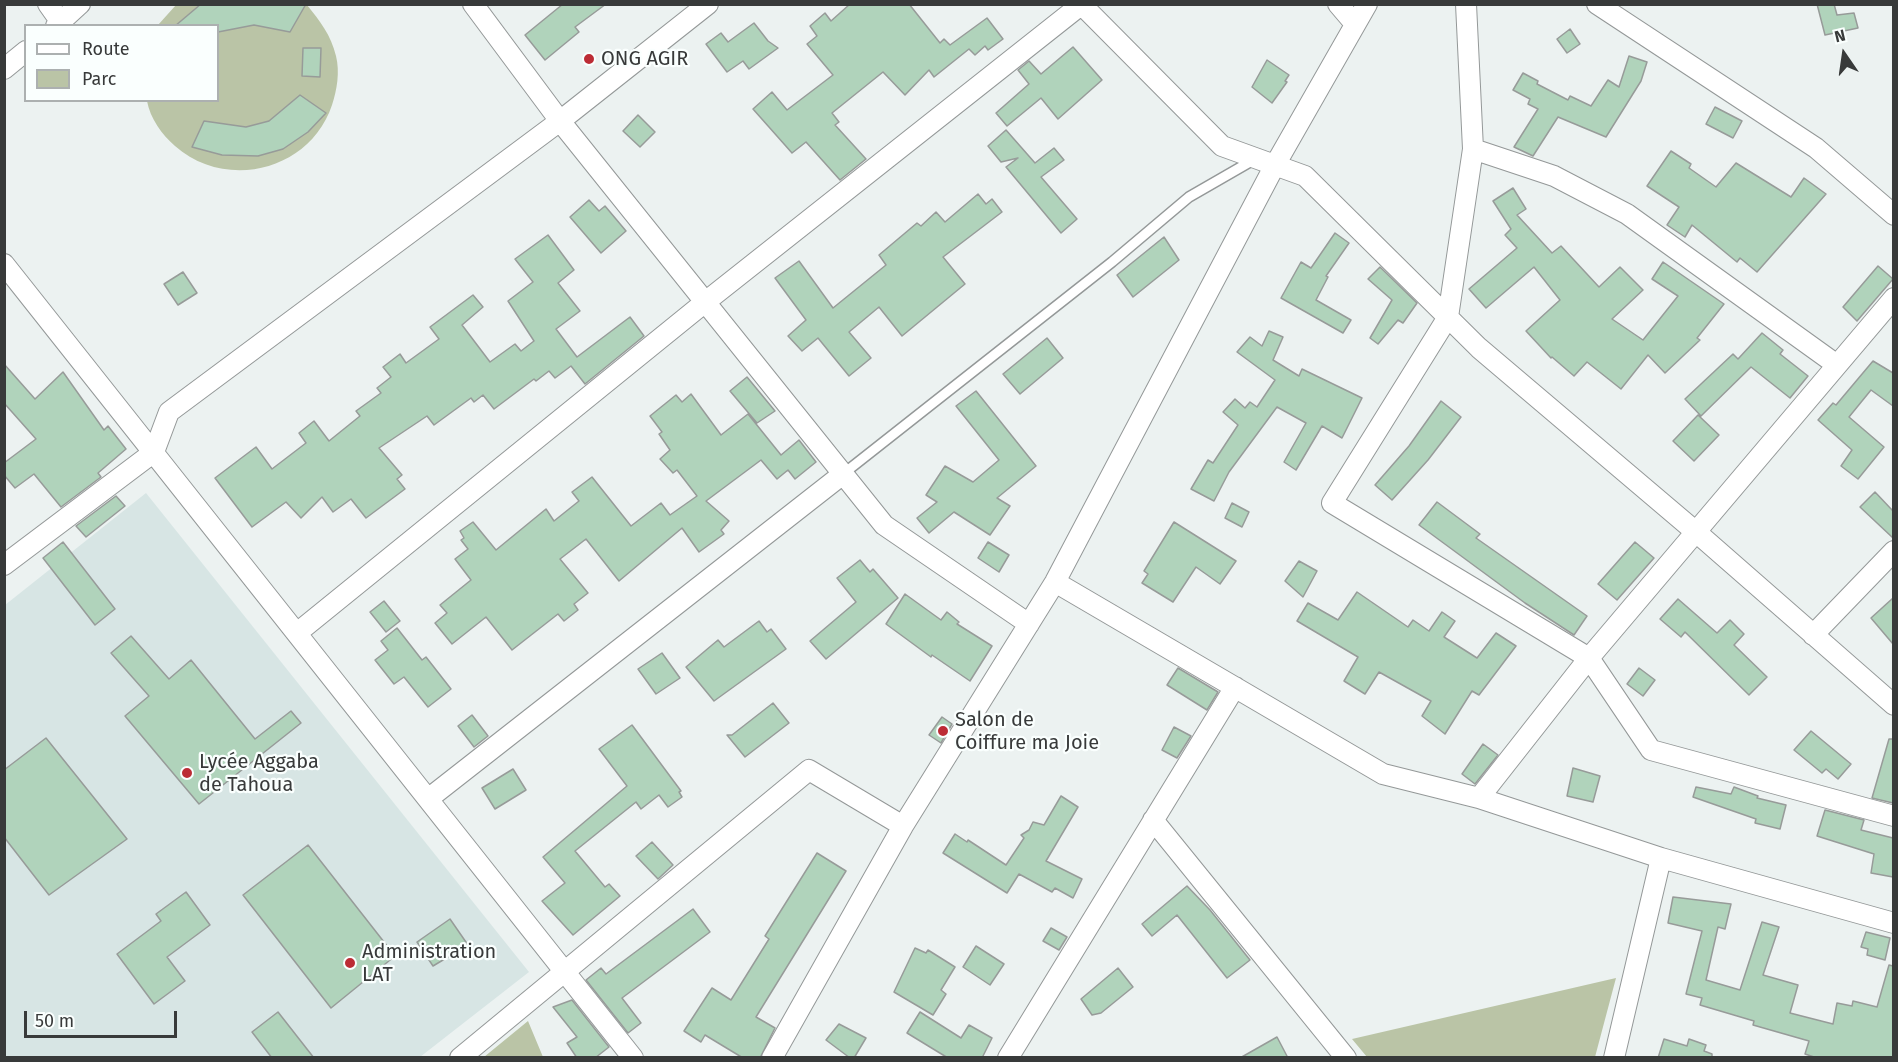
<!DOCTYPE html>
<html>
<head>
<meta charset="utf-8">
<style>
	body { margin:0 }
	#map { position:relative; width:1898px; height:1062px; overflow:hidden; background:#ecf2f1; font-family:"Fira Sans",sans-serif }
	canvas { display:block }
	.frame { position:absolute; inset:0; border:6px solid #383a3a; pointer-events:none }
	.legend { position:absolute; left:24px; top:24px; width:195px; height:78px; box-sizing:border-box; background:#fafffe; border:2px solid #acb0b0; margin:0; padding:8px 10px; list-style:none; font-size:18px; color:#383a3a }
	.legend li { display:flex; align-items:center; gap:12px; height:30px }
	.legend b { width:30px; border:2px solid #acb0b0 }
	.north { position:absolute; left:1814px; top:24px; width:60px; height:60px; -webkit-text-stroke:4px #fafffe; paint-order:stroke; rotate:347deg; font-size:16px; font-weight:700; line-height:24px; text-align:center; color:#383a3a }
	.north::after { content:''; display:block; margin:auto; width:21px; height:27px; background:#383a3a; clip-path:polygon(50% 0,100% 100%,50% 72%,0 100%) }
	.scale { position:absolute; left:24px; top:1011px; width:153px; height:27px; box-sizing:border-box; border:3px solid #383a3a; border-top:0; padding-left:8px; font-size:18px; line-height:21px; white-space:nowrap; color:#383a3a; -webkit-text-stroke:4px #fafffe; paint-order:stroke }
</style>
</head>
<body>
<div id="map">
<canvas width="1898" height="1062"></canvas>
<div class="frame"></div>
<ul class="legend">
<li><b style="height:8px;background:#fff"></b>Route</li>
<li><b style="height:16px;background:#bac4a6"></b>Parc</li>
</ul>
<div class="north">N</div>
<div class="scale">50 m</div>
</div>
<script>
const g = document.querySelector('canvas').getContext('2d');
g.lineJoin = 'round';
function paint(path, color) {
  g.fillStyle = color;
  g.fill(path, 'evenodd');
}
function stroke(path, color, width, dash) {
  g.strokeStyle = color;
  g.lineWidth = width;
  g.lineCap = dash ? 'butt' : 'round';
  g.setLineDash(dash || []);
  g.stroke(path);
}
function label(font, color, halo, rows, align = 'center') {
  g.font = font + ' "Fira Sans",sans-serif';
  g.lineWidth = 4.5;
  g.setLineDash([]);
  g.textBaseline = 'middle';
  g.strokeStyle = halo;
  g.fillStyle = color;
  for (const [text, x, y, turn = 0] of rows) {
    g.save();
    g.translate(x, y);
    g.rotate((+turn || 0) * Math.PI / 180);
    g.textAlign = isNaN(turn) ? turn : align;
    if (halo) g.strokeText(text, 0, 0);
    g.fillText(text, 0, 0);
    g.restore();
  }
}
paint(new Path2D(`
	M146,493L529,972L420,1057L5,1058V605Z`), '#d7e5e4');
paint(new Path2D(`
	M176,5H307C320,21 331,35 336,56C340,72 337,90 332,105C310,171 226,191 175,146C162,135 150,118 147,101L218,100V26L158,25Z
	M1616,978L1595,1057H1367L1352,1039Z
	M528,1021L543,1057H484Z`), '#bac4a6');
const building = new Path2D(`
	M201,4H306L290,32L254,25L218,32V26H175Z
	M563,4H606L575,27L579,32L545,60L525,35Z
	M850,4H909L940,43L944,39L950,45L987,18L1003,39L988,50L985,46L975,55L969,49L934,77L929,70L905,95L883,72L832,113L839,122L835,125L866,159L840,180L806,142L792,153L753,109L772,92L787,110L833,75L807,44L817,36L810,26L825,13L831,21Z
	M1817,4H1834L1837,15L1854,13L1858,28L1825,35Z
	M754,23L768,41L778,48L749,69L743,61L727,72L706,44L721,33L728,42Z
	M1570,29L1580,44L1567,53L1557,39Z
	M1073,47L1102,80L1058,119L1041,98L1007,126L996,113L1029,84L1018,70L1029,61L1041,74Z
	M303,48H321L320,77L302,76Z
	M1629,56L1647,62L1641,81L1606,137L1558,117L1533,156L1514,147L1538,109L1528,104L1530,99L1513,90L1523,73L1538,81L1537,84L1568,100L1570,96L1591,106L1608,80L1619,87Z
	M1267,60L1289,75L1285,81L1287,82L1272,103L1252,87Z
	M300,95L326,113L308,132L283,149L258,156L222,155L192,147L204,121L246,127L269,121Z
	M1715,107L1742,121L1733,138L1706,124Z
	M638,115L655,132L640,147L623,131Z
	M1006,130L1035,163L1054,148L1064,160L1041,177L1077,219L1061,233L1006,167L1018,158L1001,162L988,146Z
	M1671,151L1691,164L1689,168L1716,187L1736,163L1791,197L1804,178L1826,194L1757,272L1740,258L1737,262L1692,225L1685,237L1667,225L1679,207L1647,186Z
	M1513,188L1526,209L1517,215L1552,253L1561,246L1599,287L1620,267L1643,290L1612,319L1643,340L1678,296L1652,279L1663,262L1724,304L1697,338L1700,340L1665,373L1648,355L1621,389L1587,362L1574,376L1552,357L1551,358L1526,331L1560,300L1534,267L1486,308L1469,289L1517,248L1505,235L1511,229L1493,201Z
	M978,194L986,204L992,199L1002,212L943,257L965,284L902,336L879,307L849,332L871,358L849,376L818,338L802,351L788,336L806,320L775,278L799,261L833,308L886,265L879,255L917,223L921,226L936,212L945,222Z
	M589,200L599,211L605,206L626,231L601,253L570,217Z
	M1335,233L1349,243L1326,276L1328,277L1316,300L1351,320L1343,333L1281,298L1301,262L1311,268Z
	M548,235L574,270L558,283L580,311L556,329L577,357L630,317L644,336L585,384L571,366L555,378L549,371L536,381L534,379L494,409L483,395L474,402L471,398L434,425L427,416L379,448L402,475L397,479L405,489L366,518L351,499L333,512L322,497L301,518L286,502L252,527L215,478L256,447L272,469L306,443L299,433L314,421L329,441L360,416L356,411L381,393L377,388L391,377L383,367L400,354L406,363L439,339L430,327L473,295L483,307L462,325L490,362L515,344L521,351L534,341L508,301L533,282L515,259Z
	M1164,237L1179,260L1133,297L1117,275Z
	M1878,266L1893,279L1857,321L1843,307Z
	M1380,267L1417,303L1403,323L1398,320L1378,344L1370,338L1392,300L1368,279Z
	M183,272L197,293L178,305L164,284Z
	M1269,331L1283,337L1273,360L1299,376L1302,369L1362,398L1342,438L1322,426L1296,470L1284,462L1306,423L1277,407L1229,472L1214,501L1191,489L1208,460L1213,463L1238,425L1223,412L1235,399L1245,408L1250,402L1257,407L1275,380L1237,352L1250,337L1262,346Z
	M1762,333L1783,350L1780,354L1808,376L1790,398L1751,367L1701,416L1685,399L1733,354L1738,359Z
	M1047,338L1063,358L1020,394L1003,374Z
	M1873,361L1893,373V406L1871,390L1849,417L1884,447L1858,479L1841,466L1852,450L1818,420L1833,403L1836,405Z
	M4,364L35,399L63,372L104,430L108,426L126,449L98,473L101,477L61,507L34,474L15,488L4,475V463L36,439L4,403Z
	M747,377L775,411L757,423L730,391Z
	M976,391L1036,466L997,498L1010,506L990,535L954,512L929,533L917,518L937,502L926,495L945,466L973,482L999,460L956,406Z
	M691,394L721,435L748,414L781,455L799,440L816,462L795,479L788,470L777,479L761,460L706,501L729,521L721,530L724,534L699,552L682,528L619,581L586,539L560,559L588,593L574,604L578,610L564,621L558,614L512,650L486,617L452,644L435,623L447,613L440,605L471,580L455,559L468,549L461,540L464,538L460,531L473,522L496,550L546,509L554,521L579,501L572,492L592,477L631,526L661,503L670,515L697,496L677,470L673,473L660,459L670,450L659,434L662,432L650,416L676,395L682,402Z
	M1441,401L1461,417L1428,460L1392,500L1375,485L1409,446Z
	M1698,415L1719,435L1694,461L1673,441Z
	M1875,492L1893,511V538L1860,507Z
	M116,496L125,506L86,537L76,526Z
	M1437,502L1480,534L1476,538L1587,616L1574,635L1525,603L1419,525Z
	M1232,503L1249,512L1242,527L1225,518Z
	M1174,522L1236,561L1220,584L1196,567L1173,602L1142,583L1148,574L1144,571Z
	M63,542L115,609L95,625L43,558Z
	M988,542L1009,555L999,572L978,558Z
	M1635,542L1654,558L1617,600L1598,584Z
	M860,560L870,572L873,569L898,598L826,659L810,641L856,602L837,578Z
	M1299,561L1317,571L1303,597L1285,581Z
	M1357,592L1408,627L1413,620L1429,631L1442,612L1455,621L1444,637L1477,658L1496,633L1516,646L1479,695L1472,691L1445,734L1422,716L1431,701L1379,672L1365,694L1344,681L1358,657L1297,621L1308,603L1338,620Z
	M905,594L941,620L947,612L959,622L957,624L992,646L970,681L932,655L931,657L886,624Z
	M1893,598V644L1871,618Z
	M1678,599L1717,633L1730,620L1744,634L1734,645L1767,677L1749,695L1685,632L1681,637L1660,619Z
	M384,601L400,621L386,632L370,612Z
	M759,621L767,632L771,629L786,649L714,701L686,667L718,640L724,647Z
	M397,628L422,660L426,657L451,689L428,707L404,677L394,684L375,660L388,650L381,641Z
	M131,636L169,679L191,660L255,739L291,711L301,723L199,804L125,716L149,696L111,653Z
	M662,653L680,678L656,694L638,669Z
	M1178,668L1218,692L1207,710L1167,685Z
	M1639,668L1655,680L1643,696L1627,684Z
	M773,703L789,723L745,757L727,735H732Z
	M472,715L488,736L474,747L458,726Z
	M942,717L952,724L941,743L929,735Z
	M632,725L681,791L679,792L682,797L668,807L659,795L641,809L636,802L575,851L605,887L609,884L620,896L573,935L542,901L565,883L543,857L627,786L599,749Z
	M1174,727L1191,736L1177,758L1162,750Z
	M1811,731L1851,764L1838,779L1826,769L1822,773L1794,750Z
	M46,738L127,839L49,895L4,837V770Z
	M1889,739H1893V803L1872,798Z
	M1483,744L1498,755L1475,784L1462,774Z
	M1573,768L1600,776L1593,802L1567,796Z
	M513,769L526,790L495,809L482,788Z
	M1696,787L1731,794L1734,787L1758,796L1757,798L1786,805L1780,829L1755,823L1756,819L1693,797Z
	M1061,796L1078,807L1046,861L1082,879L1073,898L1055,888L1052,892L1019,874L1007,893L943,853L955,834L967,842L968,840L1006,865L1024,838L1021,835L1029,830L1033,822L1044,825Z
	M1825,810L1864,820L1861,830L1893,838V877L1871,873L1874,854L1817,836Z
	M652,842L673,865L658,879L636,856Z
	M308,845L395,956L331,1008L243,895Z
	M817,853L846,871L756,1017L775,1028L760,1058H743L705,1035L701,1042L684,1031L712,988L731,1000L769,939L765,936Z
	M1187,886L1210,910L1250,960L1227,978L1177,915L1152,936L1142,924Z
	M186,892L210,925L167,957L185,981L154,1004L117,954L161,921L156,914Z
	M1673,897L1731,904L1725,929L1718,927L1706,980L1740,990L1762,922L1779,927L1763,975L1798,985L1790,1013L1833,1024L1837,1003L1852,1006L1853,1001L1877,1007L1889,965L1893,966V1058H1817L1805,1054L1809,1041L1753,1025L1754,1021L1700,1005L1702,998L1686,994L1702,931L1668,923Z
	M693,909L710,932L622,998L641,1023L628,1033L586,980L601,968L606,974Z
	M450,919L468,945L433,966L417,942Z
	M1051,928L1067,937L1059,950L1043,941Z
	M1866,932L1890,938L1885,960L1867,955L1868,949L1861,947Z
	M976,946L1004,964L990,985L963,967Z
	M915,948L926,953L928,950L955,967L941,990L946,994L933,1015L894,992Z
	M1118,968L1133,987L1101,1013L1092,1015L1081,999Z
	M572,1000L609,1047L595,1058H577L567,1043L577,1037L553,1007Z
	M278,1012L314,1058H272L252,1032Z
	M920,1012L961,1038L969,1025L992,1038L982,1058H948L907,1033Z
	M839,1024L866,1038L854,1058H850L826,1040Z
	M1277,1037L1288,1058H1240Z
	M1664,1039L1687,1046L1689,1039L1706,1045L1704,1051L1712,1054V1058H1658Z`);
paint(building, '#b0d3bb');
stroke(building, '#979b99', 1.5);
const lane = new Path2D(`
	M843,474L1112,262L1189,197L1255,159`);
const street = new Path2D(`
	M48,4L60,21
	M473,4L560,121L884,525L1029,624
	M1081,4L1222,146L1305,176L1479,348L1703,538L1894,705
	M1338,4L1355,24
	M1466,4L1473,149L1448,317L1332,503L1589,658L1651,750L1894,816
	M1597,4L1816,148L1894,215
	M56,26L80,4
	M4,69L26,51
	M1473,149L1554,176L1627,214L1837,365
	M4,264L633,1058
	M4,565L154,452L169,412L560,121L708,4
	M1055,582L1383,774L1479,798L1661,858L1894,923
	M297,633L704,303L1082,4
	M1813,635L1894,551
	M1479,798L1589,658L1894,298
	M428,799L843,474
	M1153,820L1346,1058
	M460,1058L809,770L903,826
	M772,1058L903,826L1055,582L1275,165L1367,4
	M1008,1058L1235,687
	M1614,1058L1661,858`);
stroke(lane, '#949898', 12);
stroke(street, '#949898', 22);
stroke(lane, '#fff', 9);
stroke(street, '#fff', 20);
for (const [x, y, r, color] of [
	[589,59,6,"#bc2c35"],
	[943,731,6,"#bc2c35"],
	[187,773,6,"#bc2c35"],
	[350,963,6,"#bc2c35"]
]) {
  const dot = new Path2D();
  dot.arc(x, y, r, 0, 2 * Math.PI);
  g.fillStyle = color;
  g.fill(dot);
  stroke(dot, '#fafffe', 2);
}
label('20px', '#383a3a', '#fafffe', [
	["ONG AGIR",601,59],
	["Salon de",955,720],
	["Coiffure ma Joie",955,743],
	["Lycée Aggaba",199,762],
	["de Tahoua",199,785],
	["Administration",362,952],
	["LAT",362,975]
], 'left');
</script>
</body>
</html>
